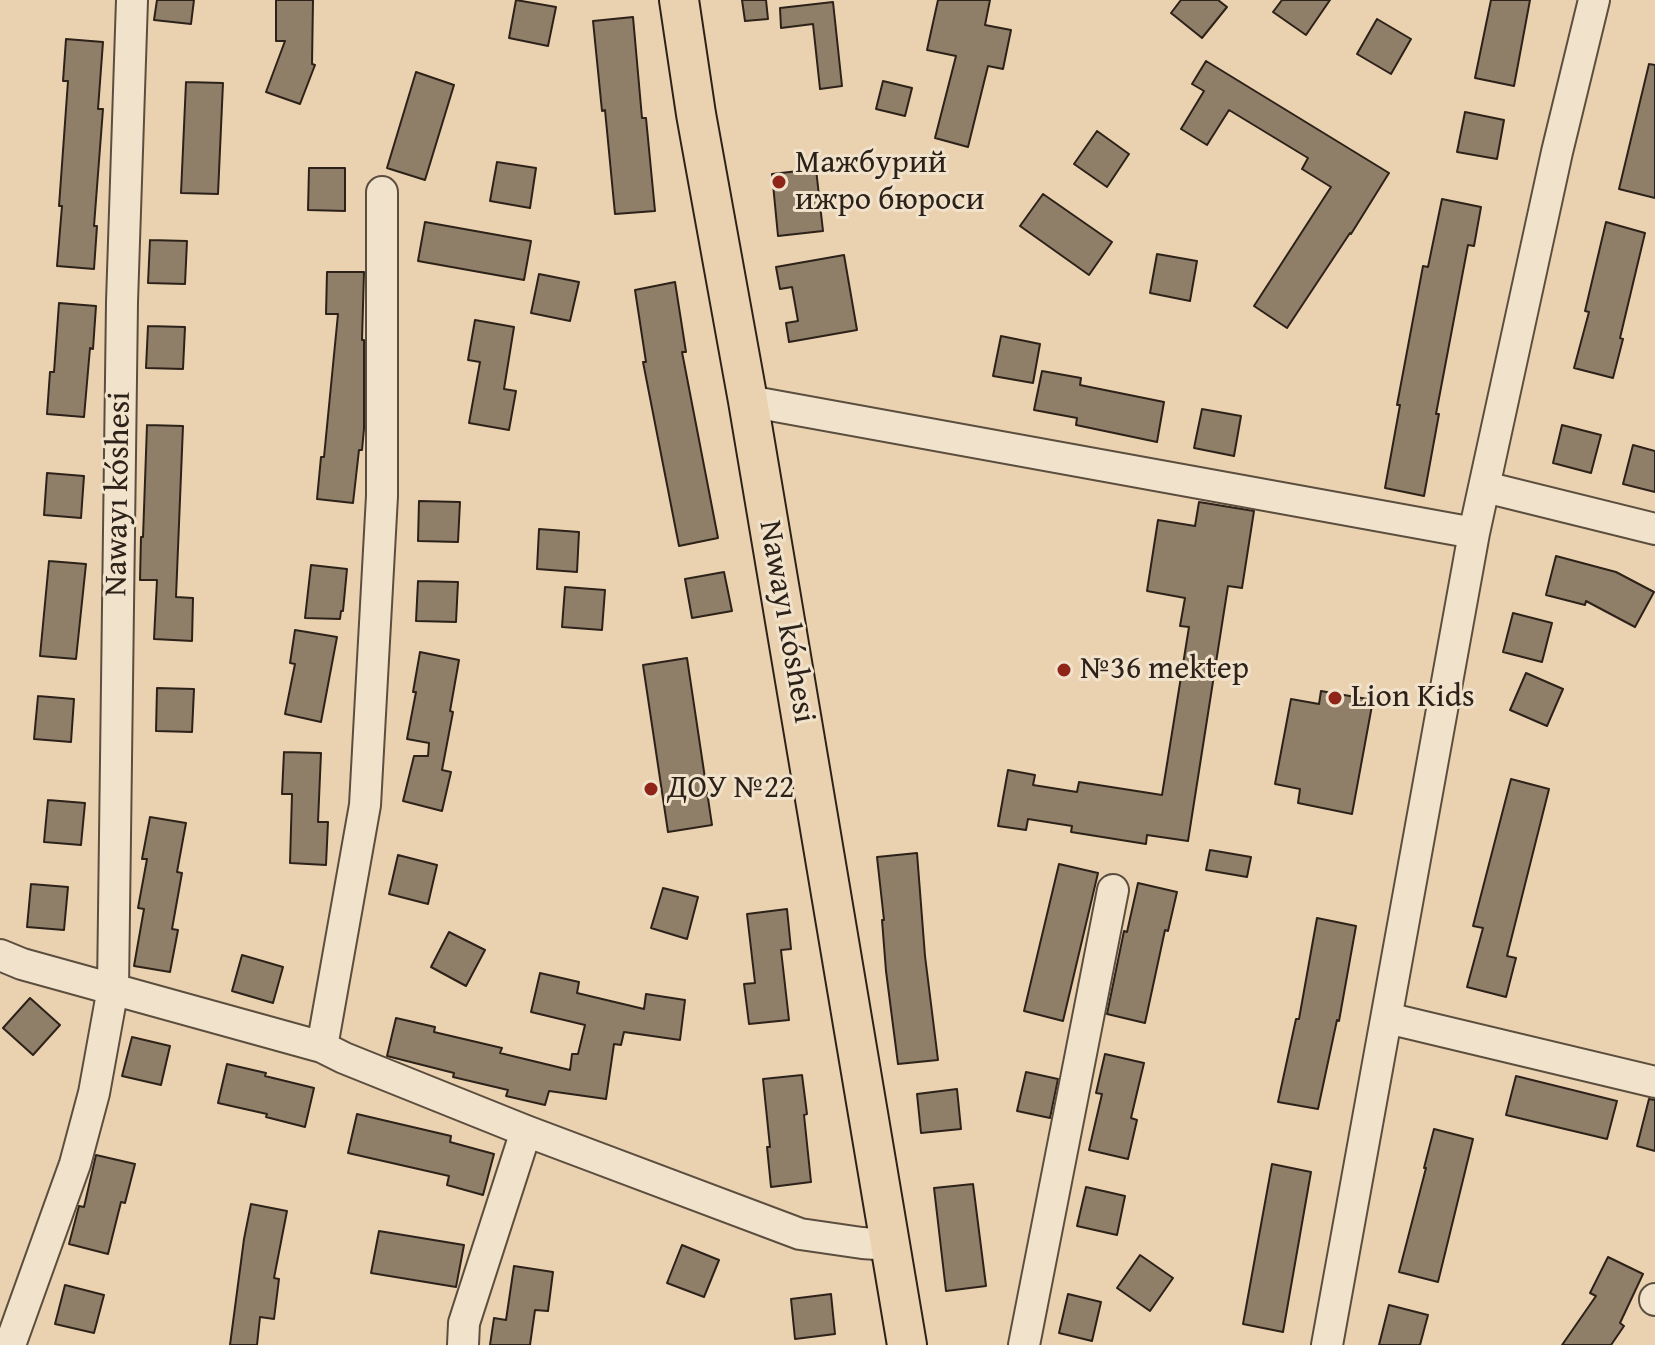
<!DOCTYPE html>
<html>
<head>
<meta charset="utf-8">
<style>
	body { margin:0 }
	canvas { display:block; background:#ead2b0 }
</style>
</head>
<body>
<canvas width="1655" height="1345"></canvas>
<script>
const context = document.querySelector('canvas').getContext('2d');
context.lineJoin = 'round';
function fill(path, color) { context.fillStyle = color; context.fill(path, 'evenodd'); }
const poly = rows => new Path2D(rows.map(r => 'M' + r).join(''));
function strokePath(path, color, width, dash) { context.strokeStyle = color; context.lineWidth = width; context.lineCap = dash ? 'butt' : 'round'; context.setLineDash(dash || []); context.stroke(path); }
function drawText(font, color, halo, rows, align = 'center') {
  context.font = font + ' "Gentium Book Plus",serif'; context.lineWidth = 6; context.setLineDash([]); context.textBaseline = 'middle'; context.strokeStyle = halo; context.fillStyle = color; for (const [text, x, y, turn = 0] of rows) {
    context.save(); context.translate(x, y); context.rotate((+turn || 0) * Math.PI / 180); context.textAlign = isNaN(turn) ? turn : align; if (halo) context.strokeText(text, 0, 0); context.fillText(text, 0, 0); context.restore();
  }
}
const building = poly([
	[157,0,194,0,191,24,154,20,157,0],
	[276,0,313,0,312,64,315,65,300,104,266,92,285,41,276,41,276,0],
	[516,0,556,7,548,46,509,38,516,0],
	[742,0,766,0,768,19,745,21,742,0],
	[938,0,990,0,985,25,1011,30,1003,69,988,66,968,147,935,138,956,56,927,50,938,0],
	[1181,0,1218,0,1227,7,1202,38,1171,13,1181,0],
	[1282,0,1330,0,1306,35,1273,12,1282,0],
	[1491,0,1530,0,1514,86,1475,78,1491,0],
	[833,2,842,86,820,89,813,24,781,28,780,8,833,2],
	[633,17,642,118,646,118,655,211,615,214,605,110,602,111,593,21,633,17],
	[1377,19,1411,39,1391,74,1357,54,1377,19],
	[66,39,103,42,98,109,103,109,94,226,97,226,94,269,57,266,62,206,59,206,68,81,63,81,66,39],
	[1206,61,1389,173,1351,234,1350,233,1287,328,1254,306,1331,187,1302,169,1308,158,1229,110,1207,145,1181,129,1204,91,1192,84,1206,61],
	[1649,64,1655,65,1655,198,1619,189,1649,64],
	[416,72,454,85,425,180,387,168,416,72],
	[883,81,912,88,905,116,876,109,883,81],
	[186,82,223,83,218,194,181,193,186,82],
	[1465,112,1504,120,1497,159,1457,152,1465,112],
	[1097,131,1129,154,1107,187,1074,164,1097,131],
	[497,162,536,168,530,208,490,201,497,162],
	[309,168,345,168,345,211,308,210,309,168],
	[816,169,823,231,778,236,772,174,816,169],
	[1043,194,1112,242,1089,275,1020,226,1043,194],
	[1442,199,1481,207,1474,246,1468,245,1436,414,1439,414,1424,496,1385,488,1400,405,1397,405,1423,266,1428,267,1442,199],
	[425,222,531,241,524,280,418,261,425,222],
	[1606,222,1645,233,1620,338,1623,339,1613,378,1574,368,1589,312,1585,311,1606,222],
	[150,240,187,241,185,284,148,283,150,240],
	[1157,254,1197,261,1190,301,1150,293,1157,254],
	[844,255,857,330,789,342,786,323,798,321,792,287,780,289,776,267,844,255],
	[327,272,364,272,362,340,364,340,364,429,362,450,359,450,353,503,317,499,321,457,324,457,338,314,326,314,327,272],
	[539,274,579,282,570,321,531,313,539,274],
	[675,282,686,352,682,352,718,538,679,546,643,362,646,362,635,290,675,282],
	[59,303,96,306,93,349,90,348,84,417,47,414,50,372,54,372,59,303],
	[475,320,514,327,504,389,516,391,509,430,469,423,480,362,468,360,475,320],
	[148,326,185,327,183,369,146,368,148,326],
	[1001,336,1040,344,1033,383,993,376,1001,336],
	[1042,371,1081,378,1080,385,1164,402,1157,442,1076,425,1077,418,1034,410,1042,371],
	[1202,409,1241,416,1234,456,1194,448,1202,409],
	[147,425,183,426,176,597,193,598,192,641,154,639,157,580,140,580,141,537,143,537,147,425],
	[1562,425,1601,435,1591,473,1553,463,1562,425],
	[1633,445,1655,451,1655,492,1623,484,1633,445],
	[47,473,84,476,81,518,44,515,47,473],
	[419,501,460,502,458,542,418,541,419,501],
	[1199,502,1254,511,1242,588,1228,586,1188,841,1147,835,1146,844,1071,832,1072,826,1028,819,1026,830,998,826,1008,770,1035,775,1033,785,1077,792,1079,782,1162,795,1189,627,1180,626,1185,598,1147,591,1158,520,1195,526,1199,502],
	[539,529,579,532,577,572,537,569,539,529],
	[1556,556,1616,572,1654,592,1635,627,1586,601,1585,605,1546,595,1556,556],
	[49,561,86,564,76,659,40,656,49,561],
	[311,565,347,569,343,611,341,611,340,619,305,618,311,565],
	[724,572,732,611,692,618,685,579,724,572],
	[418,581,458,582,456,622,416,621,418,581],
	[565,587,605,590,602,630,562,627,565,587],
	[1513,613,1552,623,1542,662,1503,652,1513,613],
	[295,630,337,637,321,722,285,714,295,664,290,663,295,630],
	[420,652,459,660,450,711,453,712,442,770,451,772,442,811,403,801,414,756,428,756,429,743,407,739,416,692,413,692,420,652],
	[687,658,712,825,668,832,643,665,687,658],
	[1526,673,1563,689,1547,726,1510,710,1526,673],
	[157,688,194,689,192,732,156,731,157,688],
	[1321,691,1373,700,1352,814,1298,803,1300,789,1275,784,1291,699,1319,704,1321,691],
	[38,696,74,699,71,742,34,739,38,696],
	[284,752,321,753,318,822,328,822,326,865,290,863,292,794,282,794,284,752],
	[1511,779,1549,789,1507,956,1516,958,1506,997,1467,987,1483,928,1473,926,1511,779],
	[48,800,85,803,81,845,44,842,48,800],
	[150,817,186,823,177,872,182,873,172,929,178,930,170,972,134,966,144,909,138,908,147,859,142,859,150,817],
	[1210,850,1251,857,1247,877,1206,870,1210,850],
	[917,853,925,956,938,1060,898,1064,886,971,882,920,884,920,877,857,917,853],
	[398,855,437,865,428,904,389,894,398,855],
	[1059,864,1098,873,1063,1021,1024,1011,1059,864],
	[1138,883,1177,892,1168,931,1165,930,1145,1023,1107,1014,1124,931,1127,932,1138,883],
	[31,884,68,887,64,930,27,927,31,884],
	[663,888,698,897,687,939,651,928,663,888],
	[787,909,791,949,781,950,789,1020,749,1024,744,984,755,983,747,914,787,909],
	[1317,918,1356,926,1339,1021,1337,1020,1318,1109,1278,1102,1296,1019,1299,1019,1317,918],
	[449,932,485,950,466,986,431,967,449,932],
	[242,955,283,967,273,1003,232,991,242,955],
	[540,973,579,982,577,993,644,1009,646,994,685,1000,680,1040,624,1032,621,1045,614,1044,606,1099,549,1091,545,1105,506,1096,508,1090,453,1077,454,1073,387,1056,396,1018,435,1027,434,1032,502,1048,500,1053,570,1070,572,1054,578,1054,585,1025,531,1012,540,973],
	[30,998,60,1025,33,1055,3,1028,30,998],
	[132,1037,170,1046,161,1085,122,1076,132,1037],
	[1105,1054,1144,1063,1131,1118,1137,1120,1128,1159,1089,1150,1102,1094,1096,1093,1105,1054],
	[227,1064,266,1073,265,1076,314,1088,305,1127,266,1117,267,1114,218,1103,227,1064],
	[1026,1072,1058,1079,1050,1118,1017,1111,1026,1072],
	[802,1075,807,1114,804,1115,811,1182,771,1187,767,1147,770,1147,763,1079,802,1075],
	[1516,1076,1617,1101,1607,1139,1506,1115,1516,1076],
	[957,1089,961,1129,921,1133,917,1094,957,1089],
	[1649,1099,1655,1100,1655,1151,1637,1146,1649,1099],
	[357,1114,451,1136,450,1142,494,1154,483,1195,447,1185,449,1176,348,1153,357,1114],
	[1434,1129,1473,1139,1438,1282,1399,1272,1426,1168,1424,1168,1434,1129],
	[96,1155,135,1164,125,1203,121,1202,108,1254,69,1244,79,1206,84,1207,96,1155],
	[1272,1164,1311,1172,1283,1332,1243,1324,1272,1164],
	[973,1184,986,1286,946,1291,934,1188,973,1184],
	[1086,1187,1125,1196,1117,1235,1077,1226,1086,1187],
	[251,1204,287,1211,274,1278,279,1279,274,1319,260,1317,257,1345,230,1345,244,1239,251,1204],
	[379,1231,464,1245,456,1287,371,1273,379,1231],
	[682,1245,719,1260,704,1297,667,1283,682,1245],
	[1140,1255,1173,1278,1150,1311,1117,1288,1140,1255],
	[1608,1257,1643,1274,1620,1323,1624,1326,1611,1345,1562,1345,1596,1296,1590,1293,1608,1257],
	[514,1266,553,1272,548,1311,535,1310,530,1345,490,1345,494,1318,506,1320,514,1266],
	[65,1285,104,1295,94,1333,55,1324,65,1285],
	[831,1294,835,1334,795,1339,791,1299,831,1294],
	[1068,1294,1101,1302,1092,1341,1059,1333,1068,1294],
	[1389,1305,1428,1315,1420,1345,1379,1345,1389,1305]
]);
const minor = poly([
	[748,401,1474,533],
	[1485,487,1655,529],
	[0,955,22,964,322,1047,344,1058,526,1131,800,1234,862,1243,891,1245],
	[1387,1018,1655,1082],
	[322,1047,365,805,382,496,382,192],
	[1655,1299,1655,1300],
	[10,1345,75,1164,94,1093,113,988,122,302,132,0],
	[463,1345,464,1323,526,1131],
	[1024,1345,1113,890],
	[1327,1345,1474,533,1557,152,1594,0]
]);
const major = poly([
	[679,0,696,114,748,401,907,1345]
]);
const markers = [
	[779,182,8,"#8f2418"],
	[1064,670,8,"#8f2418"],
	[1335,698,8,"#8f2418"],
	[651,789,8,"#8f2418"]
];
const poiNames = [
	["Мажбурий",795,164],
	["ижро бюроси",795,201],
	["№36 mektep",1080,670],
	["Lion Kids",1351,698],
	["ДОУ №22",667,789]
];
const streetNames = [
	["Nawayı kóshesi",119,494,-89],
	["Nawayı kóshesi",786,622,80]
];
fill(building, '#8f7e68');
strokePath(building, '#2d2219', 2);
strokePath(minor, '#5c4e3f', 34);
strokePath(major, '#2d2219', 42);
strokePath(minor, '#f1e2cc', 30);
strokePath(major, '#ead2b0', 38);
for (const [x, y, r, color] of markers) { const dot = new Path2D(); dot.arc(x, y, r, 0, 2 * Math.PI); context.fillStyle = color; context.fill(dot); strokePath(dot, '#f1e2cc', 3); }
drawText('32px', '#2d2219', '#f1e2cc', poiNames, 'left');
drawText('32px', '#2d2219', '#f1e2cc', streetNames);
</script>
</body>
</html>
